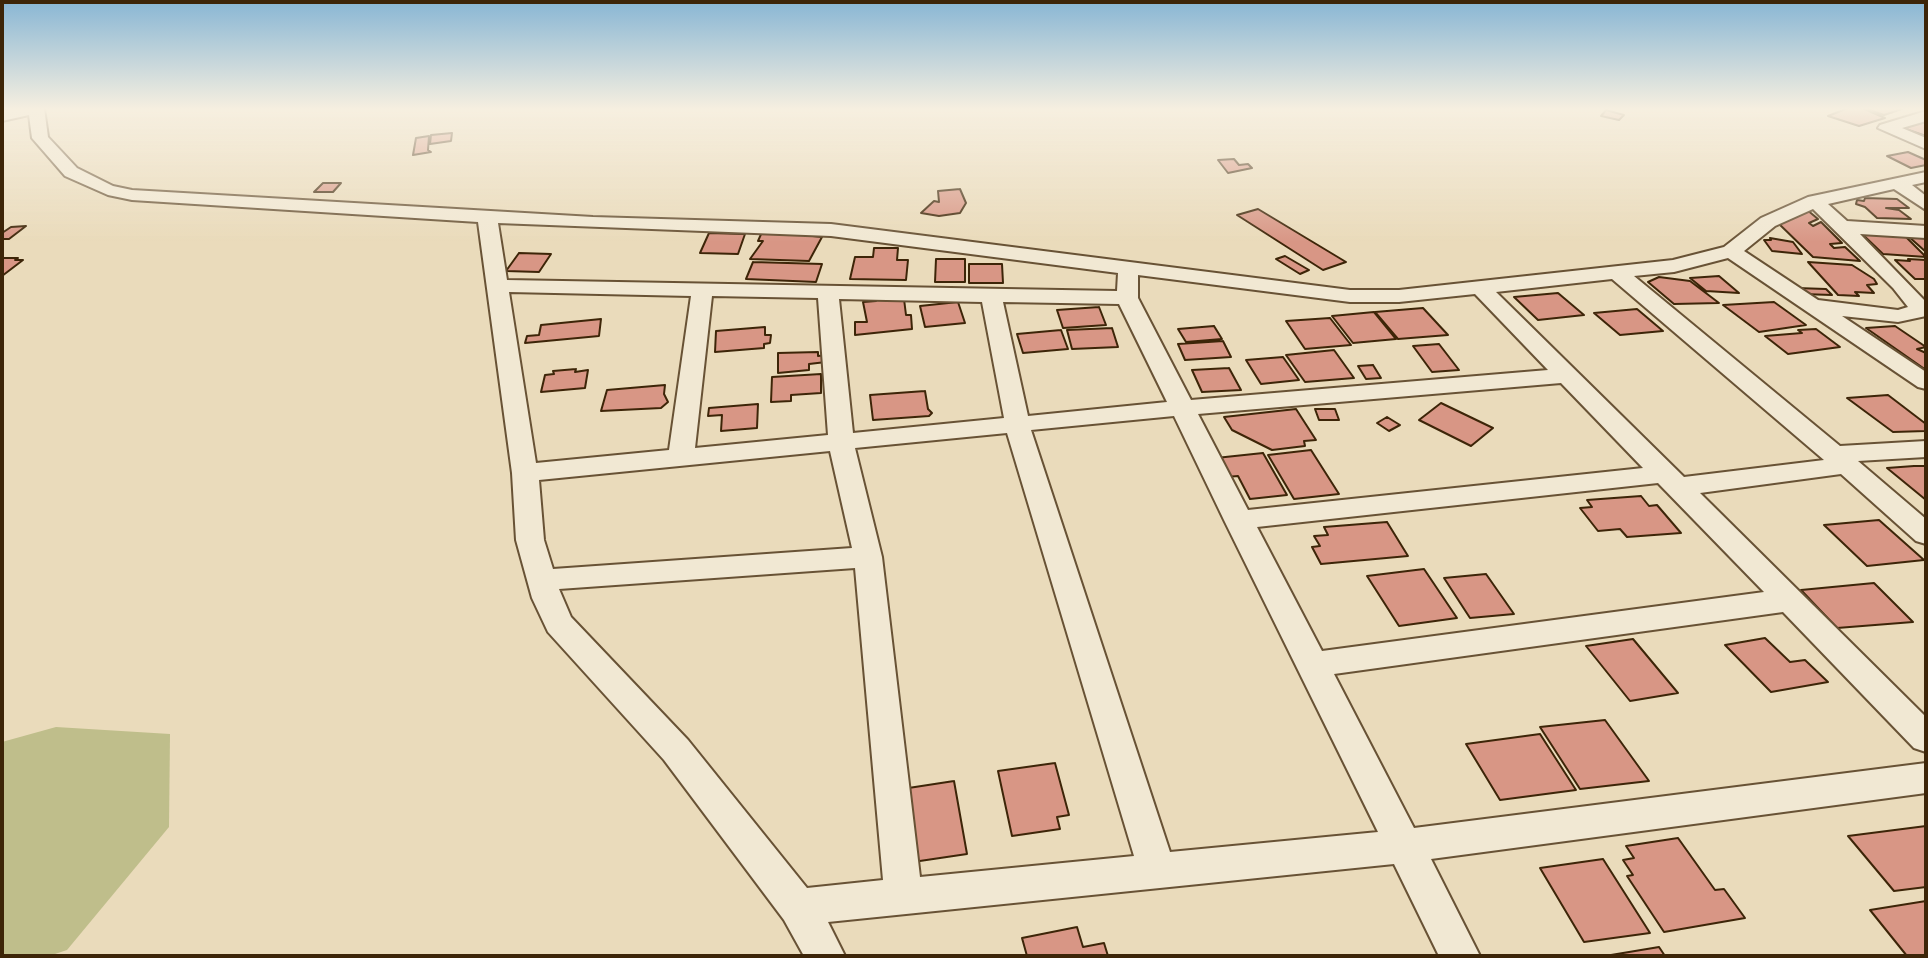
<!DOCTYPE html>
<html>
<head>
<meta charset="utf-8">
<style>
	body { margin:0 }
	#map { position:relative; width:1928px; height:958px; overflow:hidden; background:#eadbbb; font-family:"IM FELL Great Primer",serif }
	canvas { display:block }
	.frame { position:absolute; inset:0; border:4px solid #3d2508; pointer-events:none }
</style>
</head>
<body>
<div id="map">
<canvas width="1928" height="958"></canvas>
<div class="frame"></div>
</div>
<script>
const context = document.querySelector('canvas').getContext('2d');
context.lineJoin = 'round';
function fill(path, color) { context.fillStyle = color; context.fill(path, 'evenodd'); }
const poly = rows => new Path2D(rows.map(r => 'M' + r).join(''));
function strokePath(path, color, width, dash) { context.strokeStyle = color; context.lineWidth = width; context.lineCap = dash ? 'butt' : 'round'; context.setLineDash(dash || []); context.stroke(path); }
const green = poly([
	[56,727,170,734,169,827,67,950,49,956,2,956,2,742]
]);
const building = poly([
	[1848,108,1862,108,1885,118,1859,126,1828,116,1848,108],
	[1864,108,1899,108,1902,109,1884,115,1864,108],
	[1606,110,1624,115,1619,120,1601,116,1606,110],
	[1923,122,1926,123,1926,136,1900,127,1923,122],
	[452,133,451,141,430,144,431,135,452,133],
	[429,136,428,150,431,152,413,155,416,138,429,136],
	[1908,152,1926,160,1926,165,1911,168,1887,156,1908,152],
	[1234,159,1239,165,1248,164,1252,168,1228,173,1218,160,1234,159],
	[323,183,341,183,333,192,314,192,323,183],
	[960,189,966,203,960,213,939,216,921,213,934,201,939,202,938,191,960,189],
	[1865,198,1897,199,1909,208,1886,208,1899,210,1911,219,1877,218,1865,207,1856,204,1857,200,1864,201,1865,198],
	[1258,209,1346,262,1323,270,1237,215,1258,209],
	[1806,209,1818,219,1809,223,1813,226,1821,222,1842,243,1830,244,1834,248,1845,247,1860,261,1813,257,1775,220,1806,209],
	[26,226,9,239,2,239,2,233,11,227,26,226],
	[762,232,804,235,822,237,809,261,750,259,763,241,758,241,762,232],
	[709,233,745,234,738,254,700,253,709,233],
	[1861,233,1905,236,1926,257,1883,254,1861,233],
	[1908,236,1926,236,1926,252,1908,236],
	[1770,238,1793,242,1802,254,1772,251,1764,240,1771,240,1770,238],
	[874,248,898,248,897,260,908,260,906,280,850,279,855,257,873,257,874,248],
	[519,253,551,254,539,272,506,271,519,253],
	[1285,256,1309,270,1300,274,1276,259,1285,256],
	[2,258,18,258,15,260,23,260,2,276,2,258],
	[936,259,965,259,965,282,935,282,936,259],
	[1908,259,1926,260,1926,279,1915,279,1895,260,1910,261,1908,259],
	[753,262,822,264,816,282,746,279,753,262],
	[1808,262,1852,265,1874,279,1877,284,1867,285,1874,293,1855,292,1859,296,1838,295,1808,262],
	[969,264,1002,264,1003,283,969,283,969,264],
	[1719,276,1739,293,1706,291,1690,278,1719,276],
	[1659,277,1690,281,1719,303,1674,304,1648,282,1659,277],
	[1796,288,1826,289,1832,295,1802,294,1796,288],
	[1558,293,1584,315,1538,320,1514,297,1558,293],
	[876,297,904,299,906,315,911,315,912,329,855,335,855,322,867,322,863,302,876,301,876,297],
	[958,302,965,323,925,327,920,306,958,302],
	[1774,302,1806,325,1759,332,1723,305,1774,302],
	[1099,307,1106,325,1063,328,1057,310,1099,307],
	[1423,308,1448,335,1398,339,1375,312,1423,308],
	[1637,309,1663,331,1620,335,1594,313,1637,309],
	[1374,312,1396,339,1353,343,1332,316,1374,312],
	[1330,318,1351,345,1305,349,1286,321,1330,318],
	[601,319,599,336,525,343,527,336,539,335,541,325,601,319],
	[1214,326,1222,339,1186,342,1178,329,1214,326],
	[1895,326,1926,347,1917,349,1926,353,1926,370,1866,328,1895,326],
	[765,327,765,335,771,335,770,343,764,344,764,348,715,352,716,331,765,327],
	[1112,328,1118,347,1072,349,1067,330,1112,328],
	[1816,329,1840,347,1788,354,1765,336,1802,333,1798,330,1816,329],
	[1061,330,1068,349,1023,353,1017,334,1061,330],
	[1223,341,1231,357,1185,360,1178,344,1223,341],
	[1439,344,1459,370,1432,372,1413,346,1439,344],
	[1334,350,1354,378,1305,382,1286,355,1334,350],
	[818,352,818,356,826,355,826,362,809,364,809,370,778,373,778,353,818,352],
	[1283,357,1299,380,1261,384,1246,360,1283,357],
	[1373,365,1381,378,1366,379,1358,366,1373,365],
	[1229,368,1241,390,1202,392,1192,370,1229,368],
	[576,369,575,372,588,370,585,388,541,392,545,375,554,374,553,371,576,369],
	[821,374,821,393,791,395,791,401,771,402,772,377,821,374],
	[665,385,664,394,668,402,661,408,601,411,607,390,665,385],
	[925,391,928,409,932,413,929,416,873,420,870,395,925,391],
	[1888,395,1926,424,1926,431,1893,432,1847,398,1888,395],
	[1441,403,1493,428,1471,446,1419,420,1441,403],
	[758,404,757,428,721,431,722,415,708,416,709,408,758,404],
	[1296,409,1316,440,1304,441,1305,446,1272,450,1232,430,1224,417,1296,409],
	[1315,409,1335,409,1339,420,1319,420,1315,409],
	[1387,417,1400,425,1389,431,1377,423,1387,417],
	[1311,450,1339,494,1294,499,1268,455,1311,450],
	[1263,453,1287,495,1250,499,1238,476,1226,477,1216,458,1263,453],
	[1914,466,1926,466,1926,500,1887,468,1914,466],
	[1641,496,1649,506,1657,505,1681,533,1627,537,1620,529,1598,531,1580,508,1592,507,1587,500,1641,496],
	[1879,520,1924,560,1867,566,1824,525,1879,520],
	[1387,522,1408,556,1321,564,1312,547,1320,546,1314,536,1328,535,1324,527,1387,522],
	[1424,569,1457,618,1399,626,1367,576,1424,569],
	[1486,574,1514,614,1470,618,1444,578,1486,574],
	[1874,583,1913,622,1837,628,1801,590,1874,583],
	[1765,638,1790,662,1805,660,1828,682,1771,692,1725,645,1765,638],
	[1633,639,1678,693,1630,701,1586,646,1633,639],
	[1605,720,1649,781,1580,789,1540,727,1605,720],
	[1540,734,1576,790,1500,800,1466,744,1540,734],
	[1055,763,1069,815,1057,817,1060,829,1012,836,998,771,1055,763],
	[954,781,967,854,913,862,902,789,954,781],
	[1926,826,1926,887,1894,891,1848,836,1926,826],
	[1678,838,1715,890,1724,889,1745,918,1664,932,1627,876,1633,875,1623,860,1634,858,1626,846,1678,838],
	[1603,859,1650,933,1584,942,1540,868,1603,859],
	[1926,901,1926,956,1907,956,1870,910,1926,901],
	[1077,927,1083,947,1104,943,1108,956,1027,956,1022,938,1077,927],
	[1659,947,1665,956,1605,956,1659,947]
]);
const street = poly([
	[16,108,44,108,48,137,77,168,113,186,132,190,593,217,831,224,1350,290,1399,290,1673,260,1724,247,1761,218,1808,197,1926,172,1926,182,1912,185,1926,196,1926,210,1894,189,1828,204,1847,221,1926,226,1926,238,1860,234,1926,302,1926,316,1898,322,1842,316,1926,372,1926,389,1918,387,1728,258,1674,272,1634,276,1840,446,1926,441,1926,457,1858,461,1926,519,1926,544,1916,541,1841,474,1700,493,1926,717,1926,752,1914,748,1783,612,1334,674,1414,828,1926,763,1926,793,1431,859,1480,956,1439,956,1394,864,828,922,845,956,804,956,784,920,664,760,548,632,532,598,516,540,512,473,478,222,132,200,108,195,65,176,32,138,29,115,2,121,2,111,16,108],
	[1813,209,1893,288,1908,307,1898,310,1818,300,1744,251,1775,226,1813,209],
	[498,223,831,236,1118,273,1117,291,507,280,498,223],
	[1138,275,1350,302,1399,302,1475,294,1548,370,1191,400,1138,298,1138,275],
	[1612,279,1824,460,1684,477,1496,292,1612,279],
	[509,292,691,296,669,450,536,463,509,292],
	[712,296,818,298,828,435,695,448,712,296],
	[839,299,982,302,1004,418,853,433,839,299],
	[1003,302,1119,304,1167,402,1028,416,1003,302],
	[1561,383,1643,468,1248,510,1198,414,1561,383],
	[1174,416,1224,520,1378,832,1170,852,1031,430,1174,416],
	[1007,433,1134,856,920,877,882,557,855,448,1007,433],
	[830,451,852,548,553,569,544,540,539,480,830,451],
	[1658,483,1764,592,1322,651,1257,527,1658,483],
	[855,568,883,880,807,888,688,740,571,617,559,589,855,568],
	[1926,111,1926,121,1902,128,1926,138,1926,149,1878,128,1880,125,1926,111]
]);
fill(green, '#bfbe8b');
fill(building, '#d89685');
strokePath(building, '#3d2508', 2);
strokePath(street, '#685235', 4);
fill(street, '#f1e8d3');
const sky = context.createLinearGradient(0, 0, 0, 242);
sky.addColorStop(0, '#88b6d4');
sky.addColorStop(0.45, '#f6efe0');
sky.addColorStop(1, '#f6efe000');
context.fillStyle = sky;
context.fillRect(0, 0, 1928, 242);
</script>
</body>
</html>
